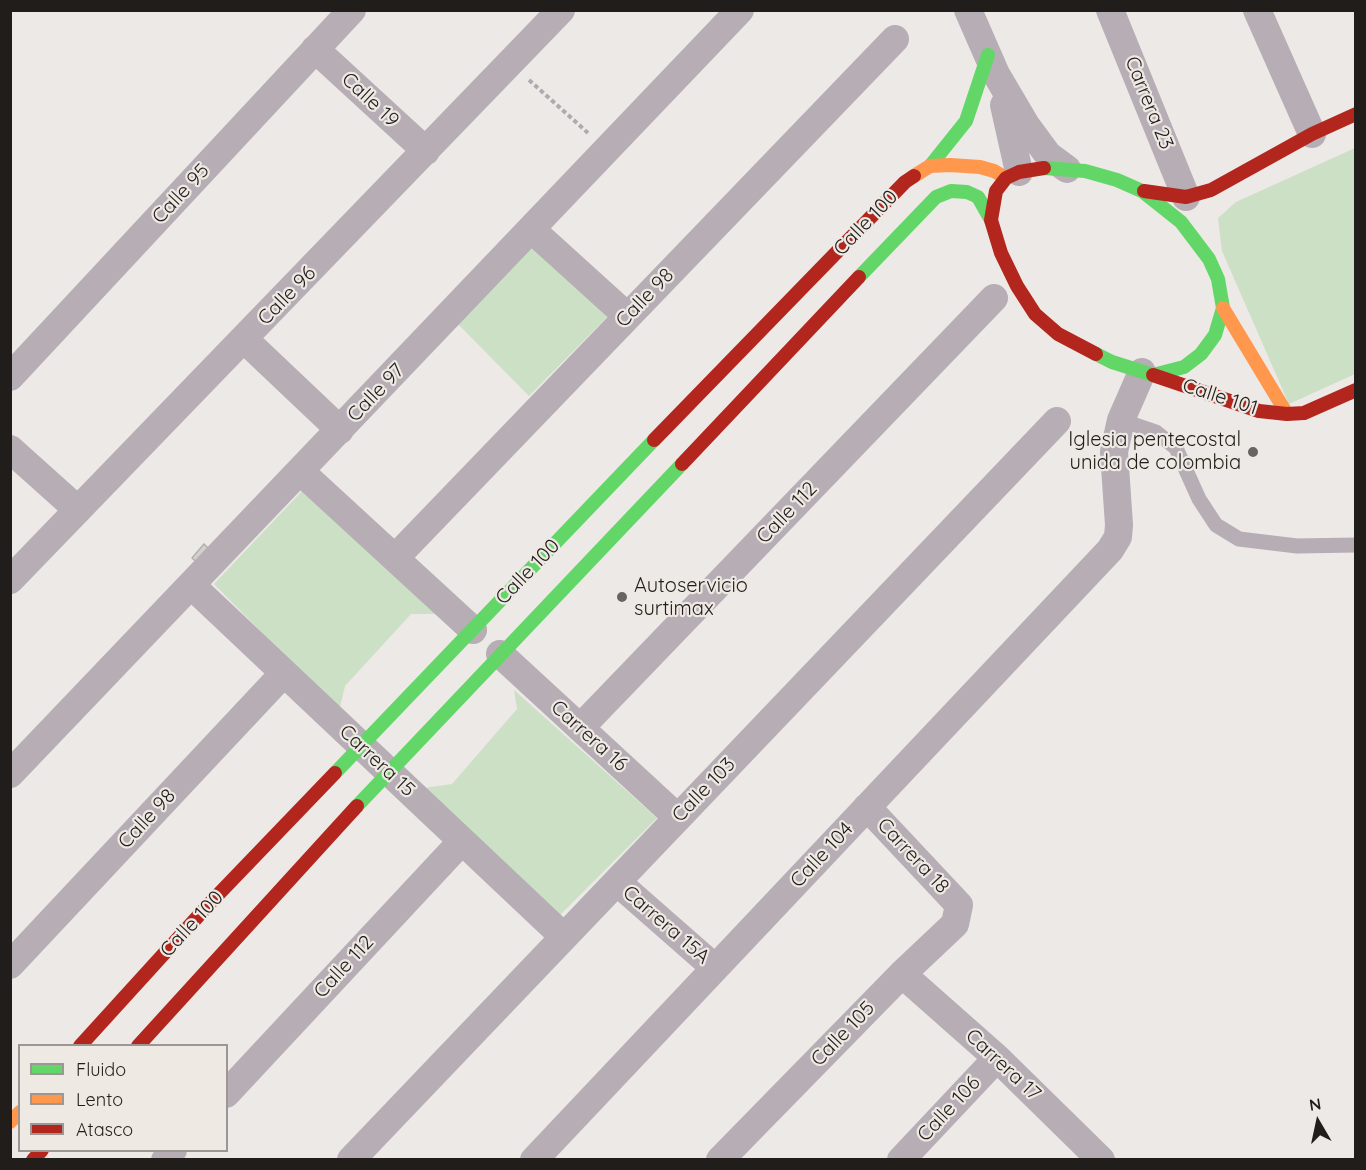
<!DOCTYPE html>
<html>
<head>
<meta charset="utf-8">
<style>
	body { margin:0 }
	#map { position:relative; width:1366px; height:1170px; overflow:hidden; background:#ece9e7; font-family:Quicksand,sans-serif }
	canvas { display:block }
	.frame { position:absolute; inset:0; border:12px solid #201d1b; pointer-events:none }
	.legend { position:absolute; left:18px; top:1044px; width:210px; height:108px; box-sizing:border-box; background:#efe9e4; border:2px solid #9c9794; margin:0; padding:8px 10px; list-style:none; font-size:18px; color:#201d1b }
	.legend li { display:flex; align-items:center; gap:12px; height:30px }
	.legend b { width:30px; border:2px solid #9c9794 }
	.north { position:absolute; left:1288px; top:1092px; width:60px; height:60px; -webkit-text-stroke:4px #efe9e4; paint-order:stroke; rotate:351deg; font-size:16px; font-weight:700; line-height:24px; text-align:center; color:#201d1b }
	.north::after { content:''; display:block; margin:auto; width:21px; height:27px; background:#201d1b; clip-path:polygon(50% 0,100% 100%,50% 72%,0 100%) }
</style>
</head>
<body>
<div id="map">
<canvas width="1366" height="1170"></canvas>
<div class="frame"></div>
<ul class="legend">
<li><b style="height:8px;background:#63d668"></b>Fluido</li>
<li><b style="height:8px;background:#ff974d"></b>Lento</li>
<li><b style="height:8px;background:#b3261e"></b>Atasco</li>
</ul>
<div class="north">N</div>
</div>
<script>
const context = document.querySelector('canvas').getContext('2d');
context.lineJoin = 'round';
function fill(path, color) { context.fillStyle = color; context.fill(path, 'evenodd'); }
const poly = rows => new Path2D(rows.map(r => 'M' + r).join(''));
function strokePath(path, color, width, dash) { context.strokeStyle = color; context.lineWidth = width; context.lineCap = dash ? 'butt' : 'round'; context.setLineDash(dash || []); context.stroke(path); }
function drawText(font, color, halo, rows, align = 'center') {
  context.font = font + ' Quicksand,sans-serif'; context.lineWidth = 4.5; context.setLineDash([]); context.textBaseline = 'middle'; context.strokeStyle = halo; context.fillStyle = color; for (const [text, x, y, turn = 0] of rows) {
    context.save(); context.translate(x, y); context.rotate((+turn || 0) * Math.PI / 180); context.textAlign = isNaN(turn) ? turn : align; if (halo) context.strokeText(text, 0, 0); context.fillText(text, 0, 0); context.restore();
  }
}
const green = poly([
	[1355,148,1355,374,1289,404,1222,251,1218,218,1236,202],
	[534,244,610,314,529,396,457,323],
	[302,491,436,614,411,614,345,686,339,711,214,584],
	[514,690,657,818,560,915,424,788,452,784,517,709]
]);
const building = poly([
	[204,544,213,553,201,566,192,558,204,544]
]);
const path = poly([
	[529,80,588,133]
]);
const lane = poly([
	[1121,420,1156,432,1176,448,1199,499,1216,525,1239,539,1297,546,1356,545]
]);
const street = poly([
	[968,10,996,74,1026,125,1048,155,1067,169],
	[1110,10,1186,197],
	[1257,10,1312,134],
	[315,49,426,151],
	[1004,105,1019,172],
	[531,229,627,316],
	[245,340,340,430],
	[10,377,352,10],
	[10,449,78,510],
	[300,471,473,630],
	[395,558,895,39],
	[10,580,561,10],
	[191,585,564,937],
	[500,654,678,818],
	[580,728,994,298],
	[10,774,740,10],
	[617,882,715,968],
	[10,965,284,673],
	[902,974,997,1058,1101,1160],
	[226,1094,462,841],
	[165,1160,173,1150],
	[351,1160,1057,421],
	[534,1160,1110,550,1118,537,1119,525,1114,452,1121,420,1142,372],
	[720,1160,902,974,955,924,959,905,867,807],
	[901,1160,997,1058]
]);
const fast = poly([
	[930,166,966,121,988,55],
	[1044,168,1085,171,1117,180,1142,191,1181,222,1209,259,1218,279,1223,308,1215,335,1201,354,1184,367,1153,375,1112,362,1096,354],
	[859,277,936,197,951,191,967,192,978,197,991,220],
	[335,773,654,440],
	[357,806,682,464]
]);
const slow = poly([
	[914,176,930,166,950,165,980,167,994,171,1006,178],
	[1223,308,1287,414],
	[10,1122,20,1112]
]);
const jam = poly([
	[1044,168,1019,172,1006,178,996,191,991,220,1001,253,1017,286,1035,314,1058,334,1096,354],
	[1144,191,1186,197,1211,190,1312,134,1356,114],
	[1153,375,1259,411,1287,414,1304,413,1356,390],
	[654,440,905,182,914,176],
	[682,464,859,277],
	[80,1046,211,902,335,773],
	[138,1046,357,806],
	[33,1160,42,1150]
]);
const markers = [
	[1253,452,6,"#676462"],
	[622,597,6,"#676462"]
];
const streetNames = [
	["Calle 19",370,100,43],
	["Carrera 23",1149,103,68],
	["Calle 95",181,194,-47],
	["Calle 100",866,223,-46],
	["Calle 96",287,296,-46],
	["Calle 98",645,298,-46],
	["Calle 97",376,393,-46],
	["Calle 101",1220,397,18],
	["Calle 112",787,513,-46],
	["Calle 100",528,572,-46],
	["Carrera 16",589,736,42],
	["Carrera 15",377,761,43],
	["Calle 103",704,790,-46],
	["Calle 98",147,819,-47],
	["Calle 104",822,855,-47],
	["Carrera 18",913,856,47],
	["Calle 100",192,924,-47],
	["Carrera 15A",666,925,41],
	["Calle 112",344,967,-47],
	["Calle 105",843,1034,-46],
	["Carrera 17",1003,1065,43],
	["Calle 106",949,1109,-47]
];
const poiNames = [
	["Iglesia pentecostal",1241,440],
	["unida de colombia",1241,463],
	["Autoservicio",634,586,"left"],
	["surtimax",634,609,"left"]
];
fill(green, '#cbe0c5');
fill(building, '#d3d0ce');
strokePath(building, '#b2b0ae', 1.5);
strokePath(path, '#b0aaae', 4, [4.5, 3]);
strokePath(lane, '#b6adb5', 15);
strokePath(street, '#b6adb5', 28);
strokePath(fast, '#63d668', 14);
strokePath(slow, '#ff974d', 14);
strokePath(jam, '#b3261e', 14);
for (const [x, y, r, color] of markers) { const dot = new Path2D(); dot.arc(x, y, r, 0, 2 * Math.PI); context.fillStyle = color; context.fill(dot); strokePath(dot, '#efe9e4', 2); }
drawText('20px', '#201d1b', '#efe9e4', streetNames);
drawText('20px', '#201d1b', '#efe9e4', poiNames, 'right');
</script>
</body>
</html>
